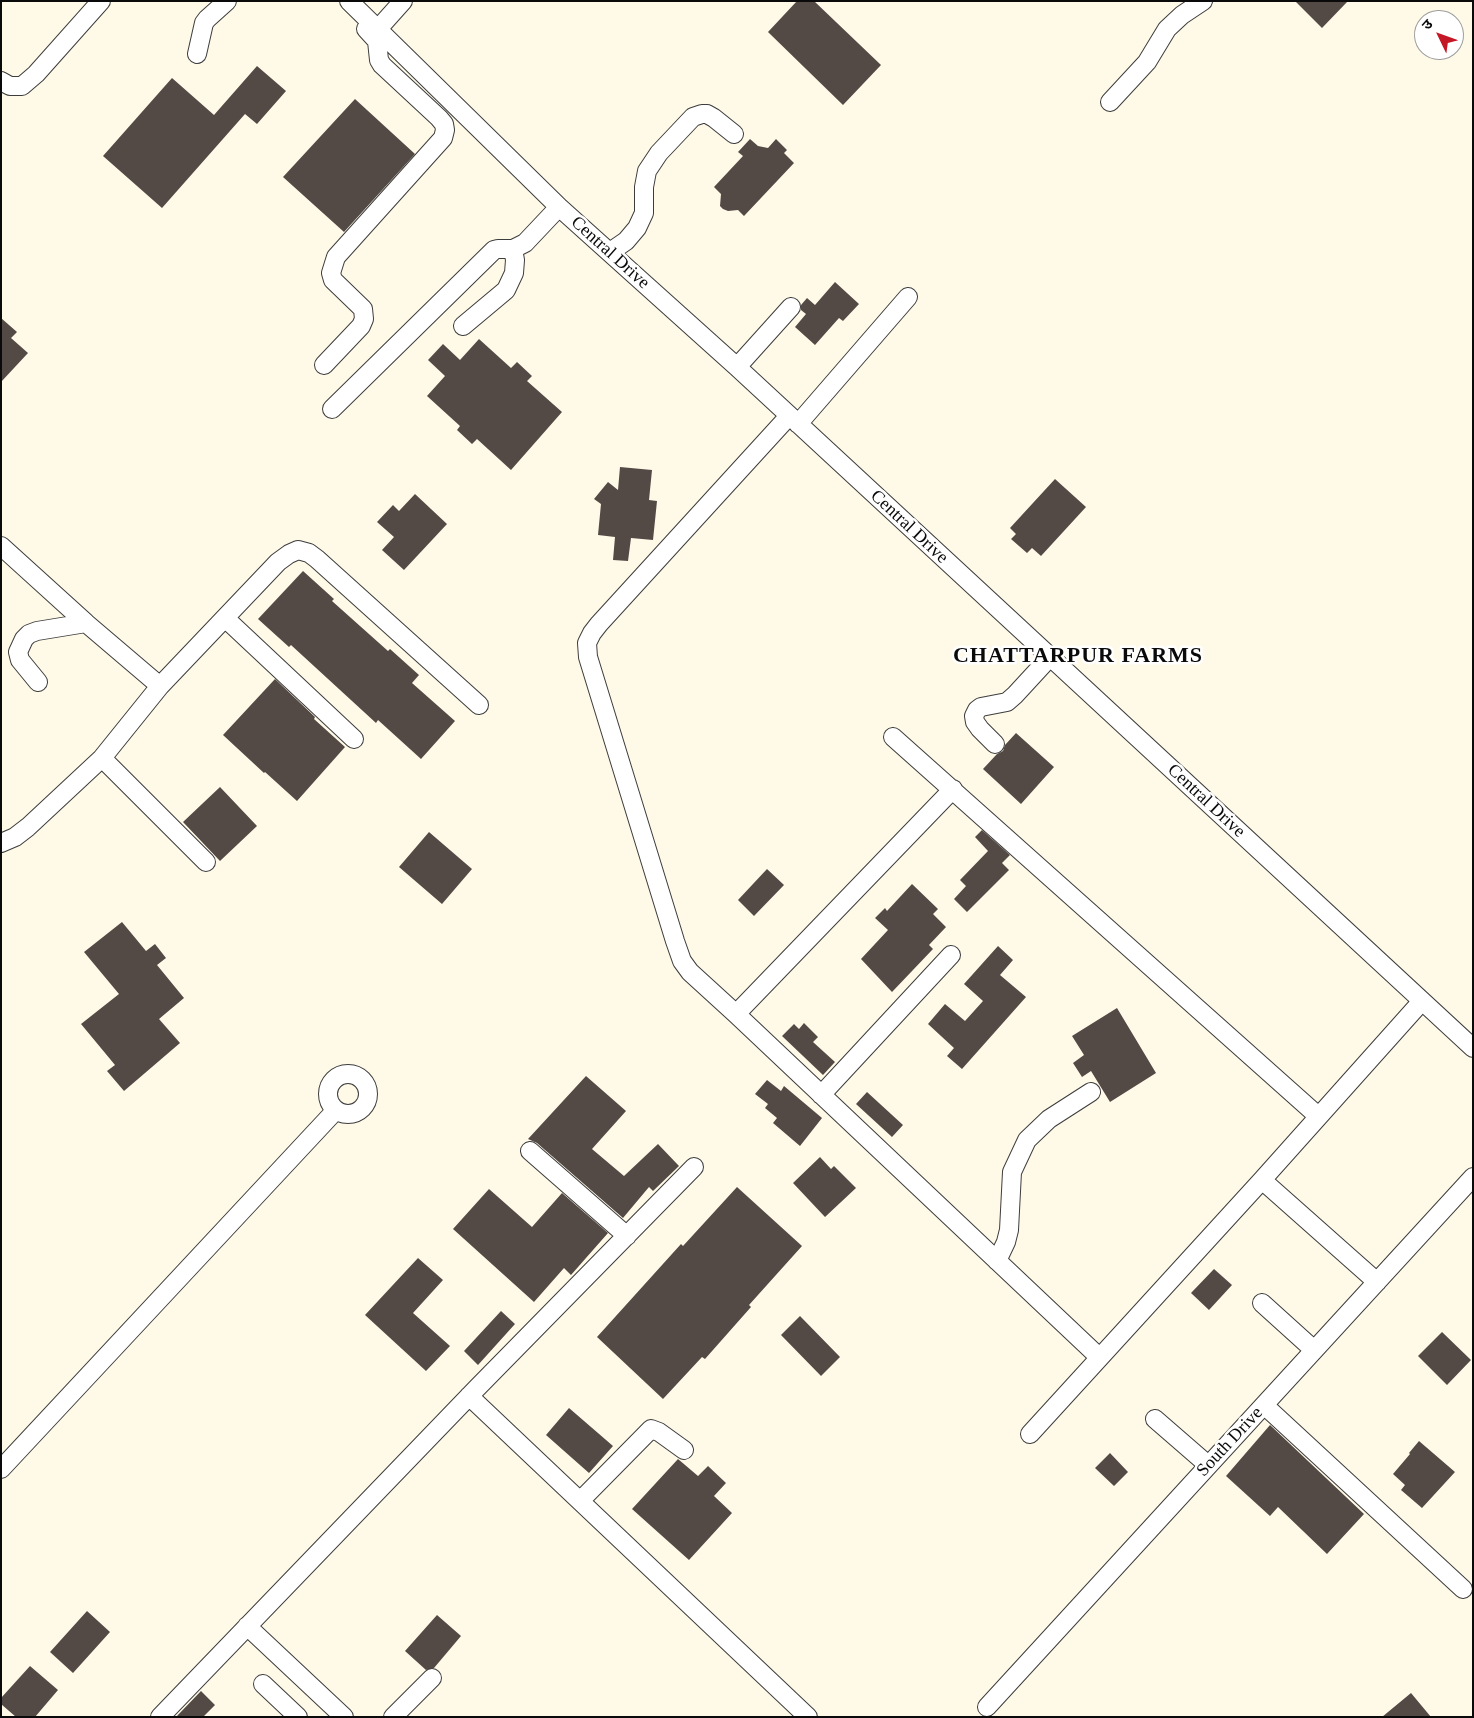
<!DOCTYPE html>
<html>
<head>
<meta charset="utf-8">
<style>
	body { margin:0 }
	#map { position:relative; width:1474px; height:1718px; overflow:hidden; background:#fff9e7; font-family:Georgia,"Noto Sans Devanagari",serif }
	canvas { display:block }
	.frame { position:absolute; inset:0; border:2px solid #0a0a0a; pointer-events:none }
	.north { position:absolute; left:1414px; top:10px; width:50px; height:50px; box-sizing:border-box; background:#fff; border:1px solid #9d9d9d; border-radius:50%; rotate:312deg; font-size:14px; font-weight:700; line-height:20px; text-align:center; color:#0a0a0a }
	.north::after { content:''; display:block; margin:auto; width:18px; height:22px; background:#c41826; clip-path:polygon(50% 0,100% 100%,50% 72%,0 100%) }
</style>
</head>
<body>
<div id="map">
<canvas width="1474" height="1718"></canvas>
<div class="frame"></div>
<div class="north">उ</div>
</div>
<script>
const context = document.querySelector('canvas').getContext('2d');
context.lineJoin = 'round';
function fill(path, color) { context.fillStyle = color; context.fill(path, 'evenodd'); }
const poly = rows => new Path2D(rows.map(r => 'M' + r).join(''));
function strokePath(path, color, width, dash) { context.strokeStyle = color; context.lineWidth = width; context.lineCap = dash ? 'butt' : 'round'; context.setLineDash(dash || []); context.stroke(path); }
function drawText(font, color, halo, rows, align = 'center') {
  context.font = font + ' Georgia,serif'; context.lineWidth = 5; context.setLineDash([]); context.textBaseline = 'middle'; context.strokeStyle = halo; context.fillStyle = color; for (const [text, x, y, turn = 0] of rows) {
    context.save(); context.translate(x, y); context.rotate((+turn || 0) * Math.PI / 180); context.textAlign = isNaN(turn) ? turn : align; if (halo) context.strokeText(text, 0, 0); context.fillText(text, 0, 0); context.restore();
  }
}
const building = poly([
	[797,1,814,1,881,65,843,105,768,32],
	[1295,1,1348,1,1322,28],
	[257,66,286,91,257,124,245,114,162,208,103,156,172,78,214,115],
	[355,99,415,154,344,232,283,177],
	[750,139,758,146,768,148,776,139,787,150,784,153,794,163,744,216,738,210,728,211,723,209,720,206,721,194,714,187,743,156,738,152],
	[835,282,859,304,843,321,839,318,815,345,795,327,806,314,801,310,801,305,807,298,815,305],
	[1,318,17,332,11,338,28,353,1,382],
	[479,339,511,368,517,362,532,376,527,381,562,412,511,470,477,439,472,444,457,430,460,426,427,396,445,376,428,360,443,344,460,360],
	[620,467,652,470,649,500,657,501,653,540,631,538,628,561,613,560,615,537,598,535,601,504,594,499,608,482,618,490],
	[1055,479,1086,507,1041,556,1032,548,1027,553,1011,539,1016,534,1010,528],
	[415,494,447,524,404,570,382,550,394,537,377,522,393,505,399,511],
	[303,571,334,599,332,601,388,651,390,649,419,675,412,683,455,721,421,759,378,720,376,723,291,645,289,647,258,619],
	[275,679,315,717,314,719,345,747,297,801,265,772,264,773,223,735],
	[1016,733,1054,767,1021,804,983,769,997,754,1003,751,1005,745],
	[220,787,257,826,220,861,183,822],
	[982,830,1010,855,1002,863,1009,870,967,912,954,899,966,886,960,880,988,851,975,837],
	[429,832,472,869,442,904,399,867],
	[767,869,784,885,754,916,738,900],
	[912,884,938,909,933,914,946,927,929,945,933,949,892,992,861,959,888,930,875,918,885,908,887,911],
	[122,922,146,951,155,944,166,958,157,965,184,998,159,1019,180,1043,124,1091,107,1071,115,1065,81,1024,119,994,84,952],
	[998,946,1013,960,1000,975,1026,997,962,1069,947,1056,954,1048,928,1024,945,1004,965,1021,983,1001,964,984],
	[1117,1008,1156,1073,1110,1102,1091,1071,1082,1077,1073,1063,1084,1055,1072,1036],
	[804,1023,818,1037,813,1042,835,1062,823,1075,782,1036,794,1024,799,1029],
	[586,1076,626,1111,592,1149,624,1176,658,1144,679,1166,653,1191,649,1187,623,1218,537,1143,528,1139],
	[767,1080,781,1091,784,1086,822,1118,800,1146,773,1123,777,1118,765,1108,768,1104,755,1094],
	[867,1092,903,1125,892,1137,856,1104],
	[820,1157,831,1169,834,1166,856,1188,825,1217,793,1183],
	[737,1187,802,1246,749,1305,751,1307,705,1359,702,1357,663,1399,597,1337,681,1244,683,1246],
	[489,1189,532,1227,562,1193,608,1233,571,1275,564,1268,534,1302,453,1229],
	[418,1258,443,1280,413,1313,450,1346,426,1371,365,1315],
	[1214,1269,1232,1285,1209,1310,1191,1293],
	[501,1311,515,1324,478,1365,464,1351],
	[800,1316,840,1357,821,1376,781,1335],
	[1442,1332,1471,1360,1447,1385,1418,1356],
	[569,1408,613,1446,589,1473,546,1435],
	[1270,1425,1364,1514,1327,1554,1278,1507,1270,1516,1226,1476],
	[1419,1441,1455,1472,1422,1508,1401,1490,1405,1485,1393,1474,1410,1454,1409,1453],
	[1110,1453,1128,1472,1114,1486,1095,1468],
	[678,1459,698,1476,708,1466,726,1483,714,1496,732,1513,689,1560,632,1509],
	[87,1611,110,1632,73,1673,50,1652],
	[437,1615,461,1636,434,1668,426,1670,405,1651],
	[30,1666,58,1690,35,1717,16,1717,1,1704,1,1698],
	[201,1691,215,1705,203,1717,176,1717],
	[1411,1693,1431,1717,1382,1717]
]);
const street = poly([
	[349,1,559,207,737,367,1473,1048],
	[378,29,403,1],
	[197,54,204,23,207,19,227,1],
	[1,81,10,86,22,86,36,74,101,1],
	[1110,102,1147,62,1167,29,1182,15,1203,1],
	[610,252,626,241,637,228,644,213,644,187,647,171,659,153,693,117,702,114,707,114,714,118,734,134],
	[463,326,506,290,514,273,515,260,513,249],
	[324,365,361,326,364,319,363,309,333,280,331,273,336,257,443,138,445,130,444,124,439,118,382,65,379,60,377,41,366,29],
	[737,367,791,307],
	[332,409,494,250,498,249,513,249,525,243,559,207],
	[789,416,599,624,592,633,587,643,588,657,675,941,682,961,690,972,736,1014,1099,1357],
	[798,424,908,297],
	[1,546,86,623,160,686],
	[225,618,354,739],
	[38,682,20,660,18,652,24,639,29,634,37,631,86,623],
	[893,737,1318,1116],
	[995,744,980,729,975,722,974,716,977,710,981,707,1007,702,1015,695,1050,657],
	[102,758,206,862],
	[1,843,15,837,28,827,102,758,160,686,278,562,289,554,298,550,309,553,317,559,479,705],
	[736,1014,953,789],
	'328 1094a20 20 0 1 1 40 0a20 20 0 1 1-40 0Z',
	[821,1095,951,955],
	[530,1151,627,1236],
	[1262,1180,1377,1282],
	[997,1261,1006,1242,1009,1230,1012,1172,1027,1140,1049,1119,1091,1092],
	[1262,1303,1314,1350],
	[469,1396,808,1717],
	[1264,1405,1463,1589],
	[1155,1419,1208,1465],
	[1030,1434,1262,1180,1422,1001],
	[1,1469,336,1110],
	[580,1501,651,1429,659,1432,684,1450],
	[247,1626,344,1717],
	[263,1684,298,1717],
	[987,1707,1473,1177],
	[160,1717,476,1389,694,1167],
	[393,1717,432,1678]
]);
const streetNames = [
	["Central Drive",610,253,42],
	["Central Drive",909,527,43],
	["Central Drive",1206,801,43],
	["South Drive",1230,1442,-47]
];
const districtNames = [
	["CHATTARPUR FARMS",1078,656]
];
fill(building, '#534a46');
strokePath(street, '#3d3d3d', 20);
strokePath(street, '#fff', 18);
drawText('18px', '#0a0a0a', '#fff', streetNames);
context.letterSpacing = '1px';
drawText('bold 22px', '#0a0a0a', '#fff', districtNames);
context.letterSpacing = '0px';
</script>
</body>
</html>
